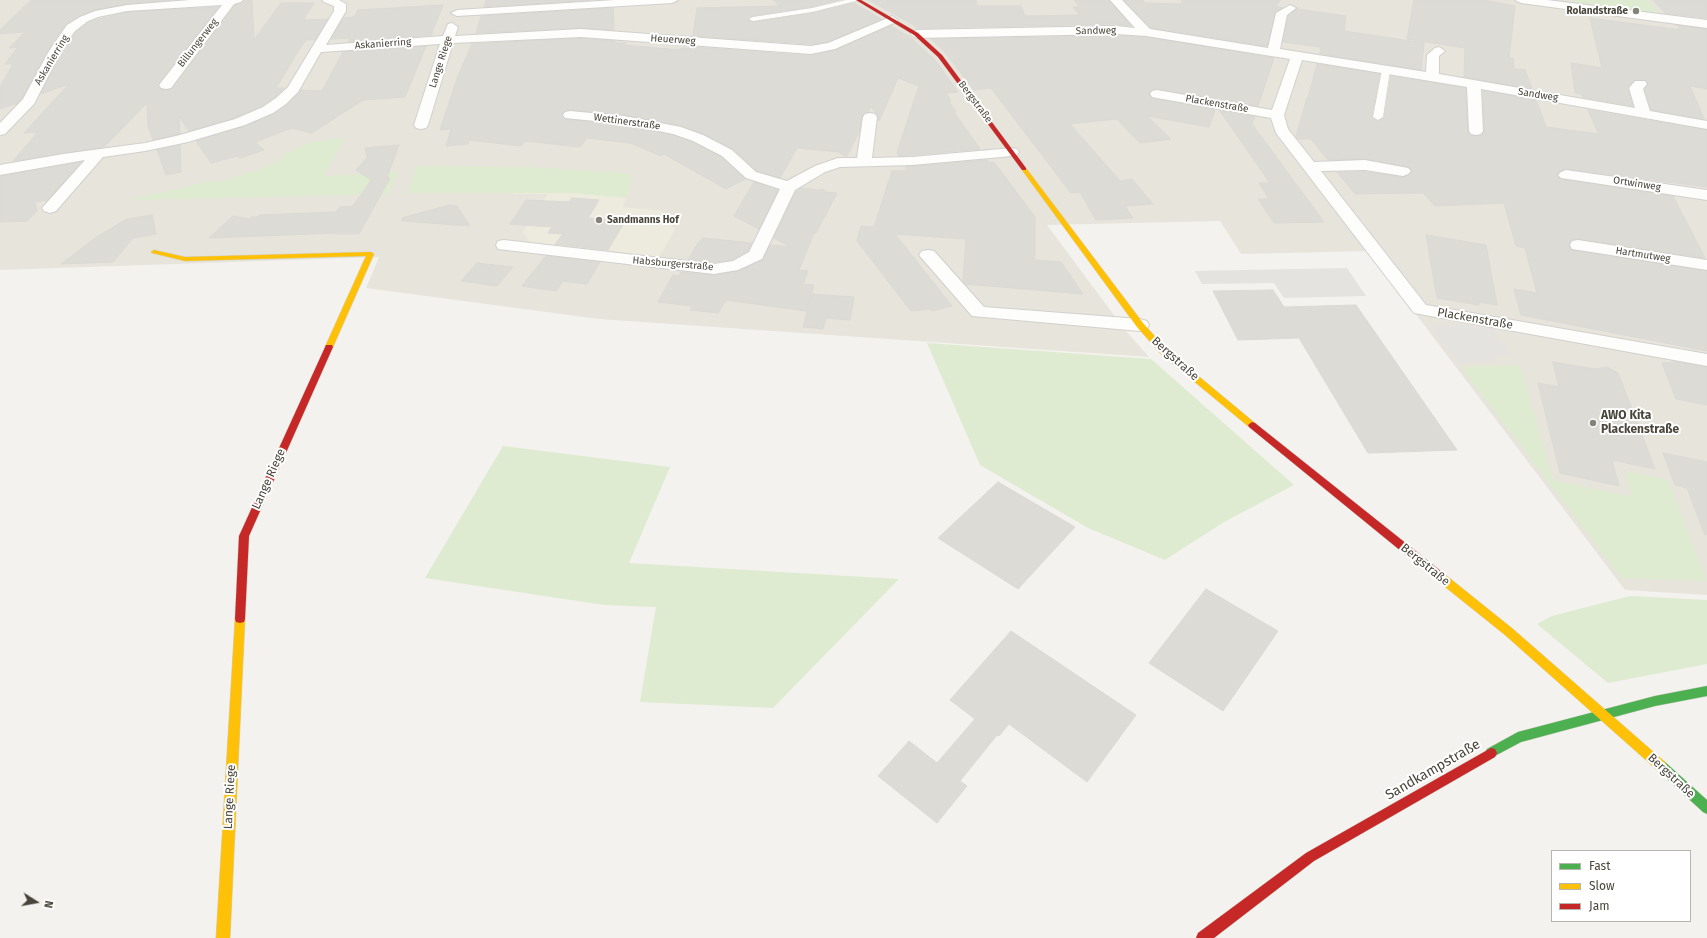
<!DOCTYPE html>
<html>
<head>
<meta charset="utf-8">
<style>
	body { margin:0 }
	#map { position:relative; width:1707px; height:938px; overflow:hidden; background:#f3f2ee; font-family:"Fira Sans",sans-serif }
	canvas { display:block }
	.legend { position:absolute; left:1551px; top:850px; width:140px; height:72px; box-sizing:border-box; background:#fff; border:1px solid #b6b5b0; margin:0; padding:5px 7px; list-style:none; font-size:12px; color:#49453a }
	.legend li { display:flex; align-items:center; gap:8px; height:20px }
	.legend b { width:20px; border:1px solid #b6b5b0 }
	.north { position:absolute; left:16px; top:882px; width:40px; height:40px; -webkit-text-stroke:3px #fff; paint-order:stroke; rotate:101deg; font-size:11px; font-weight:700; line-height:16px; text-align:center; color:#49453a }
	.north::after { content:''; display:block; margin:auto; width:14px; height:18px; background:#49453a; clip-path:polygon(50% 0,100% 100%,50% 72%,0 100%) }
</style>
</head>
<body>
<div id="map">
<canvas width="1707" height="938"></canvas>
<ul class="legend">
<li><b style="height:5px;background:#4caf50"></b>Fast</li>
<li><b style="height:5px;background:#ffc107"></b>Slow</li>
<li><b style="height:5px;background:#c62828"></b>Jam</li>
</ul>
<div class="north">N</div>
</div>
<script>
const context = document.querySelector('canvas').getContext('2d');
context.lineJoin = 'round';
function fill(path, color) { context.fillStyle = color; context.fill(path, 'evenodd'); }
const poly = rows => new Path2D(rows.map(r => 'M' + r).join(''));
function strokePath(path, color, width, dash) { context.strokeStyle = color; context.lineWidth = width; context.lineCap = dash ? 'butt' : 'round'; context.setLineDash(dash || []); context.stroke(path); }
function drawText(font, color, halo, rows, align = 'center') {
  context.font = font + ' "Fira Sans",sans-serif'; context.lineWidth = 4; context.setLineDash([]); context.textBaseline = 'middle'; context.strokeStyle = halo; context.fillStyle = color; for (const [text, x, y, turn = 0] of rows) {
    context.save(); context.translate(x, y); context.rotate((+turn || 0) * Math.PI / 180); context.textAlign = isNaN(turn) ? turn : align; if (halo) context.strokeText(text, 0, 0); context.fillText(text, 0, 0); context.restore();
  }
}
const residential = poly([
	[0,0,1707,0,1707,595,1625,590,1368,251,1241,254,1220,221,1047,225,1125,330,1149,357,599,319,366,288,379,257,0,270]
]);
const education = poly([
	[530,167,625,173,630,176,632,179,623,207,662,211,675,230,659,257,530,243,523,232,548,194,513,194]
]);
const green = poly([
	[1571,0,1647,0,1660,14,1573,2],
	[345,138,323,176,398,172,389,194,129,200,205,182,224,181,279,162,286,153,311,142],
	[417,166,530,167,625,173,630,176,632,179,626,198,574,193,407,193],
	[927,343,1151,359,1294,485,1224,522,1165,560,1088,528,980,465],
	[1520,365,1553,480,1632,497,1625,471,1668,480,1707,581,1621,578,1461,367],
	[503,446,670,467,629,563,899,579,773,708,640,702,656,607,604,605,425,578],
	[1630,596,1707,600,1707,664,1608,683,1537,624,1552,616]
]);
const parking = poly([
	[1347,268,1366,296,1284,298,1274,283,1202,284,1195,271],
	[1471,325,1473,328,1490,327,1513,355,1494,356,1498,361,1459,363,1430,327]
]);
const building = poly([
	[31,0,171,0,127,4,95,10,66,24,48,50,22,98,18,103,0,109,0,87,13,64,5,64,18,47,9,48,25,32,0,34,0,30,31,0],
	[244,0,252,0,254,40,281,3,314,3,303,20,328,19,315,40,306,40,299,50,276,88,284,88,275,97,262,106,234,118,189,131,179,116,180,134,153,140,148,126,147,103,104,147,13,161,38,132,24,133,69,84,41,94,62,52,76,32,89,22,127,12,219,7,158,84,160,89,166,90,172,89,235,5,241,3,244,0],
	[486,0,591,0,484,7,486,0],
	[773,0,839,0,812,7,753,16,748,20,753,22,812,13,854,3,881,19,828,42,811,44,693,36,697,8,780,6,773,0],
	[869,0,976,0,977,6,1021,6,1025,16,1080,15,1073,7,1080,7,1074,0,1109,0,1131,26,1116,24,919,28,869,0],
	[1124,0,1143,0,1145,3,1182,4,1182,0,1281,0,1275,6,1283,8,1275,13,1267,46,1151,28,1124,0],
	[1414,0,1483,0,1515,6,1509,58,1513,58,1514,69,1525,70,1532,89,1464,77,1465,48,1407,39,1414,0],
	[1653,0,1707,0,1707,18,1665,13,1653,0],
	[443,5,431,35,348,42,350,38,331,39,344,18,354,17,358,10,443,5],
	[613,8,614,30,581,28,476,33,481,16,613,8],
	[1297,9,1346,16,1344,31,1424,43,1421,70,1320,54,1321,47,1283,42,1288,16,1297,9],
	[1590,18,1681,30,1677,25,1707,29,1707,89,1690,86,1704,119,1651,110,1645,89,1648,84,1645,80,1635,80,1628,87,1633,106,1583,97,1581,94,1575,93,1571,63,1602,68,1590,18],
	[891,26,911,38,935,60,958,92,946,93,951,101,949,102,956,112,954,112,980,149,899,156,897,153,919,86,898,78,879,121,878,116,871,106,868,112,862,116,860,130,847,156,844,156,839,152,797,148,780,178,757,171,733,149,704,134,682,126,624,115,570,110,565,111,562,114,565,119,624,125,673,135,692,142,721,157,745,179,726,189,664,154,661,156,630,143,587,138,580,147,525,141,521,146,469,140,468,144,446,146,451,129,440,130,458,76,472,44,581,38,615,41,615,43,626,43,624,45,679,50,681,48,692,48,692,47,811,56,836,50,891,26],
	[1116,36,1146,37,1274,58,1258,106,1157,89,1151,90,1149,95,1152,98,1215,110,1209,127,1147,116,1171,139,1140,143,1117,119,1070,124,1120,181,1132,179,1153,204,1125,206,1133,218,1096,220,1080,192,1071,193,991,88,974,90,945,52,931,39,1116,36],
	[426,46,405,97,363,100,312,133,292,128,255,142,264,150,240,158,238,156,211,163,196,141,245,126,274,114,287,105,301,90,322,91,343,52,426,46],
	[1317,64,1380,74,1372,117,1377,121,1384,117,1391,76,1466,88,1468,131,1471,135,1476,136,1481,135,1484,131,1483,91,1536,100,1546,127,1599,134,1588,110,1707,130,1707,187,1566,169,1560,171,1556,175,1561,179,1673,196,1705,258,1578,239,1571,240,1569,246,1572,250,1707,271,1707,351,1521,315,1514,289,1537,293,1525,248,1516,246,1504,203,1435,206,1423,193,1355,194,1337,172,1365,172,1403,177,1409,175,1412,171,1408,167,1365,159,1328,160,1311,139,1298,139,1296,136,1307,98,1308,98,1317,64],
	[1220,111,1255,117,1252,124,1324,222,1274,223,1258,199,1269,199,1259,183,1270,183,1220,111],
	[180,145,181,172,166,175,157,150,180,145],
	[399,145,387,177,390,178,359,234,336,234,337,233,209,238,233,216,249,219,251,217,258,217,259,215,336,212,340,207,353,206,371,180,356,170,367,158,365,148,399,145],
	[987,160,989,163,994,162,1035,217,1035,260,1061,262,1083,294,965,284,963,281,966,239,895,234,952,306,932,311,931,309,911,311,857,241,861,226,874,227,892,171,907,171,905,167,987,160],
	[81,162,48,200,35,202,37,211,27,221,0,222,0,176,81,162],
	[754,182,778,190,759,229,734,216,754,182],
	[801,188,818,190,823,189,826,192,837,193,816,233,814,233,799,270,808,271,803,284,814,285,806,311,726,300,718,313,690,310,692,306,658,302,673,275,679,276,681,272,714,275,738,271,763,260,770,245,791,247,774,238,796,191,801,188],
	[572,198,599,200,588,218,625,221,608,250,555,244,563,234,548,233,552,227,510,224,526,200,569,202,572,198],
	[449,205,457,206,470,226,402,221,402,218,449,205],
	[152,215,156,234,133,238,113,262,61,264,98,236,127,219,152,215],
	[1426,235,1486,245,1497,305,1479,302,1479,305,1437,298,1426,235],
	[703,238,713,239,752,243,748,251,732,260,714,262,688,260,698,243,703,238],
	[546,256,600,262,587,284,563,281,556,291,522,286,546,256],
	[477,263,513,267,497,286,461,281,477,263],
	[1273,290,1284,307,1356,305,1457,450,1368,453,1299,338,1238,340,1213,291,1273,290],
	[812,294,854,297,850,320,826,318,823,329,803,327,812,294],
	[1553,362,1595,369,1607,367,1618,373,1655,469,1612,460,1619,486,1560,473,1538,383,1559,387,1553,362],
	[1677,362,1707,367,1707,405,1676,399,1662,363,1677,362],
	[1663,453,1707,462,1707,534,1705,535,1687,488,1675,485,1663,453],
	[998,482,1075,527,1018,589,938,538,998,482],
	[1206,589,1278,631,1223,711,1149,663,1206,589],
	[1011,631,1136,715,1087,782,1009,724,999,736,997,735,960,781,967,786,937,823,878,776,909,741,937,763,975,719,950,700,1011,631]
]);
const lane = poly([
	[846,0,860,0,812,12,753,21,749,19,753,17,812,8,846,0],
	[1386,67,1390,70,1383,117,1378,120,1373,117,1382,70,1386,67]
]);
const street = poly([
	[190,0,243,0,241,2,234,4,171,88,166,89,161,88,159,85,222,5,127,11,98,17,88,21,75,31,61,51,34,104,5,134,0,135,0,123,23,99,49,51,67,25,80,17,95,11,127,5,190,0],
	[322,0,339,0,346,4,346,11,326,45,443,36,448,24,452,23,458,27,455,36,581,29,811,46,828,43,888,18,892,16,898,20,896,22,835,49,811,54,581,37,453,43,428,125,426,128,421,129,416,128,414,125,440,44,321,52,298,92,286,104,273,113,245,125,188,142,145,151,103,157,56,211,50,213,44,211,42,208,85,160,0,175,0,165,63,154,145,143,180,135,235,119,263,107,276,98,288,87,334,11,334,6,324,2,322,0],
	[615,0,678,0,672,3,457,16,451,13,457,10,615,0],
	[1110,0,1122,0,1150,29,1268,48,1276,13,1290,5,1296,8,1287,15,1280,49,1426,72,1427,55,1435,48,1439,47,1445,51,1439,56,1439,74,1635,108,1629,88,1635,81,1645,81,1647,84,1643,89,1650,111,1707,121,1707,129,1481,89,1483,131,1481,134,1476,135,1471,134,1469,131,1467,87,1302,60,1284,115,1288,129,1314,162,1365,160,1408,168,1411,171,1408,174,1403,176,1365,170,1321,171,1426,305,1707,354,1707,366,1414,313,1276,133,1271,118,1157,98,1152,97,1150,94,1152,91,1157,90,1272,110,1290,59,1146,36,1116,34,916,38,910,34,916,30,1116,26,1135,28,1110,0],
	[1515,0,1547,0,1707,20,1707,28,1521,3,1515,0],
	[570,111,624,116,681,127,703,135,732,150,756,172,787,181,815,166,838,158,857,158,863,117,865,114,870,113,875,114,877,117,872,158,912,157,1012,148,1017,149,1019,152,1017,155,1012,156,912,165,840,167,825,172,795,190,762,259,738,270,714,274,498,249,496,245,498,241,504,240,714,264,733,261,749,252,780,189,746,178,722,156,693,141,673,134,624,124,565,118,563,115,565,112,570,111],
	[1566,170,1707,190,1707,200,1561,178,1558,175,1561,172,1566,170],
	[1578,240,1707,260,1707,270,1572,249,1570,245,1572,241,1578,240],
	[928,250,934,251,984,307,1140,319,1147,321,1149,325,1147,329,1140,331,972,316,919,255,922,251,928,250]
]);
const fast = poly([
	[1707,686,1707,696,1655,706,1521,742,1491,758,1487,757,1485,753,1487,749,1518,732,1655,696,1707,686],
	[1661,760,1665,762,1707,800,1707,814,1703,812,1657,770,1655,766,1657,762,1661,760]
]);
const slow = poly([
	[1022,168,1026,168,1143,323,1167,350,1255,423,1256,425,1255,427,1249,427,1161,354,1137,327,1022,170,1022,168],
	[154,250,185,257,371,252,374,254,333,347,329,349,325,347,366,256,185,261,152,253,151,252,154,250],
	[1438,571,1442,572,1513,629,1665,762,1667,766,1665,770,1661,772,1657,770,1505,635,1434,578,1433,575,1434,572,1438,571],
	[240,615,244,616,245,619,230,938,216,938,235,619,236,616,240,615]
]);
const jam = poly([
	[856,0,861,0,918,33,942,55,1026,168,1026,170,1022,170,938,57,914,35,856,0],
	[326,345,332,345,333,347,249,536,245,619,244,622,240,623,236,622,235,619,239,536,326,345],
	[1252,422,1255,423,1442,572,1443,575,1442,578,1438,579,1434,578,1249,427,1248,425,1252,422],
	[1491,748,1495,749,1497,753,1495,757,1314,861,1214,938,1196,938,1198,933,1306,853,1491,748]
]);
const markers = [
	[1636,11,4,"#848279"],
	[599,220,4,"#848279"],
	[1593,423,4,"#848279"]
];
const farPoinames = [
	["Rolandstraße",1628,11],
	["Sandmanns Hof",607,220,"left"]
];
const farStreetnames = [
	["Sandweg",1096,31,-1],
	["Heuerweg",673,40,4],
	["Billungerweg",198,43,-52],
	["Askanierring",383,44,-4],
	["Askanierring",52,60,-59],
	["Lange Riege",441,62,-72],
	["Sandweg",1538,95,9],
	["Bergstraße",975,102,53],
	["Plackenstraße",1217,104,10],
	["Wettinerstraße",627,122,8],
	["Ortwinweg",1637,184,9],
	["Hartmutweg",1643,255,9],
	["Habsburgerstraße",673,264,5]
];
const streetNames = [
	["Plackenstraße",1475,319,10],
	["Bergstraße",1175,359,42],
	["Lange Riege",269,479,-66],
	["Bergstraße",1425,565,39],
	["Bergstraße",1671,776,43],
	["Lange Riege",230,797,-87]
];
const poiNames = [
	["AWO Kita",1601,416],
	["Plackenstraße",1601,430]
];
const nearStreetnames = [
	["Sandkampstraße",1433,770,-30]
];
fill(residential, '#e7e4dc');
fill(education, '#edeade');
fill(green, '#deebd0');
fill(parking, '#e5e3df');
fill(building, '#dddbd6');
strokePath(building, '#dbd9d4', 1);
strokePath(lane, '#d1d0cc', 1);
strokePath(street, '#d1d0cc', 2);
strokePath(fast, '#d2cfc5', 1);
strokePath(slow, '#d2cfc5', 1);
strokePath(jam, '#d2cfc5', 1);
fill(lane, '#fdfdfc');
fill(street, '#fdfdfc');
fill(fast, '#4caf50');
fill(slow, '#ffc107');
fill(jam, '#c62828');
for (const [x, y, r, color] of markers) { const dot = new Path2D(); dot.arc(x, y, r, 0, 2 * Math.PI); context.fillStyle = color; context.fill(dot); strokePath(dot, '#fff', 1.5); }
drawText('bold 10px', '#49453a', '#fff', farPoinames, 'right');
drawText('10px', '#49453a', '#fff', farStreetnames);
drawText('12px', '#49453a', '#fff', streetNames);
drawText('bold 12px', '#49453a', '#fff', poiNames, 'left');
drawText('14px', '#49453a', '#fff', nearStreetnames);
</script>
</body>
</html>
